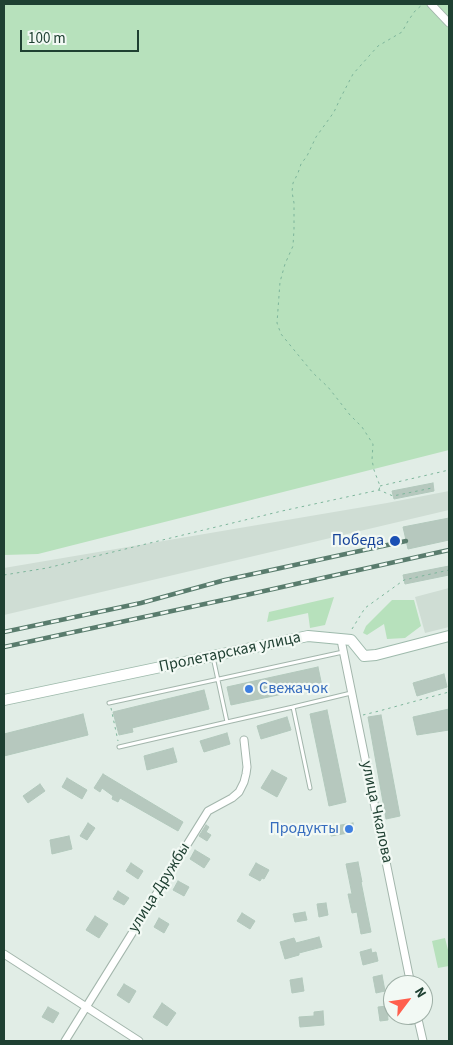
<!DOCTYPE html>
<html>
<head>
<meta charset="utf-8">
<style>
	body { margin:0 }
	#map { position:relative; width:453px; height:1045px; overflow:hidden; background:#e1ede6; font-family:"Source Sans 3",sans-serif }
	canvas { display:block }
	.frame { position:absolute; inset:0; border:5px solid #1f4032; pointer-events:none }
	.north { position:absolute; left:383px; top:975px; width:50px; height:50px; box-sizing:border-box; background:#f2f9f4; border:1px solid #9eafa6; border-radius:50%; rotate:59deg; font-size:14px; font-weight:700; line-height:20px; text-align:center; color:#1f4032 }
	.north::after { content:''; display:block; margin:auto; width:18px; height:22px; background:#ff5f4d; clip-path:polygon(50% 0,100% 100%,50% 72%,0 100%) }
	.scale { position:absolute; left:20px; top:30px; width:119px; height:22px; box-sizing:border-box; border:2px solid #1f4032; border-top:0; padding-left:6px; font-size:15px; line-height:18px; white-space:nowrap; color:#1f4032; -webkit-text-stroke:4px #f2f9f4; paint-order:stroke }
</style>
</head>
<body>
<div id="map">
<canvas width="453" height="1045"></canvas>
<div class="frame"></div>
<div class="north">N</div>
<div class="scale">100 m</div>
</div>
<script>
const context = document.querySelector('canvas').getContext('2d');
context.lineJoin = 'round';
function fill(path, color) { context.fillStyle = color; context.fill(path, 'evenodd'); }
const poly = rows => new Path2D(rows.map(r => 'M' + r).join(''));
function strokePath(path, color, width, dash) { context.strokeStyle = color; context.lineWidth = width; context.lineCap = dash ? 'butt' : 'round'; context.setLineDash(dash || []); context.stroke(path); }
function drawText(font, color, halo, rows, align = 'center') {
  context.font = font + ' "Source Sans 3",sans-serif'; context.lineWidth = 4.5; context.setLineDash([]); context.textBaseline = 'middle'; context.strokeStyle = halo; context.fillStyle = color; for (const [text, x, y, turn = 0] of rows) {
    context.save(); context.translate(x, y); context.rotate((+turn || 0) * Math.PI / 180); context.textAlign = isNaN(turn) ? turn : align; if (halo) context.strokeText(text, 0, 0); context.fillText(text, 0, 0); context.restore();
  }
}
const built = poly([
	[449,491,449,510,4,615,4,568,387,503],
	[449,588,449,627,425,633,415,597]
]);
const green = poly([
	[4,4,449,4,449,450,38,554,4,555],
	[334,597,325,625,310,628,308,613,267,622,269,612],
	[392,600,414,600,421,626,405,638,387,639,384,624,367,635,363,633,366,626],
	[445,938,449,954,449,966,438,968,432,941]
]);
const building = poly([
	[433,483,434,491,394,499,392,491,433,483],
	[449,518,449,540,408,549,403,527,449,518],
	[449,566,449,575,405,584,403,575,449,566],
	[318,667,323,691,307,694,306,689,231,705,227,687,318,667],
	[444,674,447,687,417,696,413,683,444,674],
	[204,690,209,709,132,728,133,732,119,735,113,712,204,690],
	[449,709,449,730,417,735,413,717,449,709],
	[327,710,346,802,329,806,310,714,327,710],
	[83,714,88,735,4,756,4,734,83,714],
	[381,715,400,816,386,819,368,717,381,715],
	[287,717,291,730,261,739,257,726,287,717],
	[227,733,230,744,204,752,200,741,227,733],
	[173,748,177,762,147,770,144,756,173,748],
	[272,770,287,778,277,797,261,788,272,770],
	[103,774,183,822,178,831,120,798,118,802,112,799,113,796,102,788,100,792,94,788,103,774],
	[67,778,87,790,82,799,62,787,67,778],
	[40,784,45,791,28,803,23,796,40,784],
	[88,823,95,828,87,840,80,836,88,823],
	[353,823,354,832,331,836,329,827,353,823],
	[206,825,209,827,206,832,211,835,207,841,199,836,206,825],
	[69,836,72,849,52,854,50,840,69,836],
	[195,850,210,859,204,868,190,859,195,850],
	[358,862,362,882,361,882,371,932,361,934,357,912,352,913,348,894,352,894,346,864,358,862],
	[131,863,143,871,138,879,126,871,131,863],
	[256,863,269,870,264,879,262,878,260,881,249,875,256,863],
	[178,881,189,887,184,896,173,890,178,881],
	[118,891,129,898,124,905,113,899,118,891],
	[326,903,328,915,319,917,317,904,326,903],
	[305,912,307,920,295,922,293,914,305,912],
	[242,913,255,921,250,929,237,921,242,913],
	[95,916,108,924,99,938,86,930,95,916],
	[159,918,169,924,164,933,154,927,159,918],
	[319,937,322,947,299,953,299,955,285,959,280,942,294,938,296,943,319,937],
	[371,949,372,953,376,952,378,961,363,965,360,952,371,949],
	[382,975,385,991,376,993,373,977,382,975],
	[302,978,304,991,292,993,290,980,302,978],
	[124,984,136,991,129,1003,117,995,124,984],
	[162,1003,176,1013,167,1026,153,1017,162,1003],
	[387,1006,388,1020,380,1021,378,1007,387,1006],
	[48,1007,59,1013,53,1023,42,1017,48,1007],
	[323,1011,324,1025,300,1027,299,1017,314,1016,314,1012,323,1011]
]);
const path = poly([
	[380,486,449,470],
	[379,490,380,486,374,470,372,460,373,444,362,427,350,415,328,387,313,373,281,334,277,323,280,282,285,264,293,246,294,229,294,203,292,192,293,183,298,173,301,164,307,156,316,137,334,112,340,99,353,74,378,46,402,32,408,21,415,11,423,4],
	[4,575,47,568,282,511,379,490,393,496,432,488],
	[352,629,365,608,404,580,449,570],
	[111,708,118,741],
	[363,715,379,711,449,692]
]);
const lane = poly([
	[109,703,343,652],
	[293,707,351,693],
	[227,722,293,707,310,788],
	[119,747,227,722,213,657]
]);
const street = poly([
	[431,4,449,23],
	[341,640,411,985],
	[4,954,139,1041],
	[417,1015,423,1041],
	[65,1041,208,811,232,798,239,792,244,782,246,774,247,767,244,740]
]);
const secondary = poly([
	[4,700,308,636,351,640,364,656,376,655,449,636]
]);
const rail = poly([
	[4,632,141,603,225,580,406,541],
	[4,647,228,599,449,550]
]);
const markers = [
	[395,541,6,"#1a4fb4"],
	[249,689,5,"#3f7fe0"],
	[349,829,5,"#3f7fe0"]
];
const transitNames = [
	["Победа",384,541]
];
const streetNames = [
	["Пролетарская улица",230,653,-12],
	["улица Чкалова",376,812,78],
	["улица Дружбы",160,888,-58]
];
const shopNames = [
	["Свежачок",259,689],
	["Продукты",339,829,"right"]
];
fill(built, '#cfddd4');
fill(green, '#b7e1bc');
fill(building, '#b6c8be');
strokePath(building, '#b2c8bc', 1);
strokePath(lane, '#a3b6ac', 5);
strokePath(street, '#a3b6ac', 9);
strokePath(secondary, '#9ebaac', 12);
strokePath(path, '#7db59b', 1, [2.5, 4]);
strokePath(lane, '#fff', 3);
strokePath(street, '#fff', 7);
strokePath(secondary, '#fff', 10);
strokePath(rail, '#597c6d', 4.5);
strokePath(rail, '#f2f9f4', 2.5, [8]);
for (const [x, y, r, color] of markers) { const dot = new Path2D(); dot.arc(x, y, r, 0, 2 * Math.PI); context.fillStyle = color; context.fill(dot); strokePath(dot, '#f2f9f4', 2); }
drawText('16px', '#164399', '#f2f9f4', transitNames, 'right');
drawText('16px', '#1f4032', '#f2f9f4', streetNames);
drawText('16px', '#366cbe', '#f2f9f4', shopNames, 'left');
</script>
</body>
</html>
